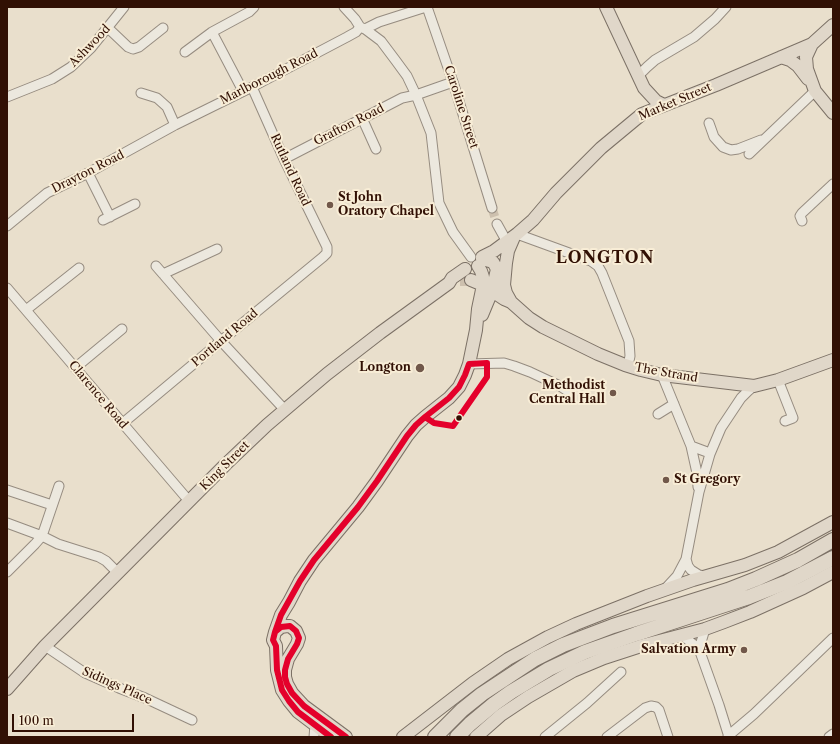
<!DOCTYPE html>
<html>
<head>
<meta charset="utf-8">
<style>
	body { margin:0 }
	#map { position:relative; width:840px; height:744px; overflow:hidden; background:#e9dfcc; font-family:"Libre Caslon Text",serif }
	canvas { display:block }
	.frame { position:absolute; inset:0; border:8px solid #311004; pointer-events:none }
	.scale { position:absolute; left:12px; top:714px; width:122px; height:18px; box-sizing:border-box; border:2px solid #311004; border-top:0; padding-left:5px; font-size:12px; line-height:14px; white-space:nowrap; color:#311004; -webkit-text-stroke:3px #f8edd6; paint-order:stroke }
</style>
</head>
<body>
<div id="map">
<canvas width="840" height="744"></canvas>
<div class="frame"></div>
<div class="scale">100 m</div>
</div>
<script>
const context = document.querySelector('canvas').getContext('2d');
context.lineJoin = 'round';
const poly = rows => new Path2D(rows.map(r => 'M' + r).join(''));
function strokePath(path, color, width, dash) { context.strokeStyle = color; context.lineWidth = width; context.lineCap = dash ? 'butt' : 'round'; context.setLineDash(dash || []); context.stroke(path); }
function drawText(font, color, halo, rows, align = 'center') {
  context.font = font + ' "Libre Caslon Text",serif'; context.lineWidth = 4; context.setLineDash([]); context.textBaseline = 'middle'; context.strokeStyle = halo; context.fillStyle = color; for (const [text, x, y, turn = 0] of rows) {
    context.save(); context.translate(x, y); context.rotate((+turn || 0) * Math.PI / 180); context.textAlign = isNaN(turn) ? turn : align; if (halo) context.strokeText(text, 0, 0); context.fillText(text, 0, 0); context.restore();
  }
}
const minorTunnel = poly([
	[492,208,497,224]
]);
const majorTunnel = poly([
	[460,280,471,280]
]);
const minor = poly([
	[344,7,355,19,360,27,365,29,381,41,396,61,407,76,416,95,431,133,439,203,453,232,471,257],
	[427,7,453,82,492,208],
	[108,28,128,47,133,49,139,47,163,28],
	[365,29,379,22,426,7],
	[212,32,243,91],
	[185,52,212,32,249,12,254,7],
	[638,76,647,67,655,60,694,37,715,19,726,7],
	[141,93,157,98,167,107,175,125],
	[7,97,52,79,71,67,91,48,124,7],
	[362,118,376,149],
	[709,123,714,137,723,147,731,150,738,149,761,140],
	[749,154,815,91],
	[284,159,402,98,416,95,453,82],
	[88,173,110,217],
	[103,220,135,204],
	[802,221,800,216,802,213,833,184],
	[497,224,507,242],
	[7,226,47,193,88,173,175,125,252,87,347,37,356,32,360,27],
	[517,234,591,261,598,266,602,273,629,341,630,356,629,361,625,365],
	[156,266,221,341,284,409],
	[163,274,217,249],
	[7,288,189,501],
	[26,310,79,268],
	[469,364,504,363,514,366,530,372,560,386,569,392],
	[75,368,122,329],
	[662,375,691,446,697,473,698,487],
	[778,380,793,418,785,421],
	[658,414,674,404],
	[123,423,221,341,323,257,327,253,327,247,284,159,252,87],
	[691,446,707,452,710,454],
	[7,490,52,505],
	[7,523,42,536,58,544,99,557,106,561,118,573],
	[686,559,688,566,691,570,699,575,705,576],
	[7,572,35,544,42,536,59,486],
	[665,589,677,576,686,559,699,492,710,454,721,428,741,398,748,391,754,386],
	[682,635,699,649,719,705,729,737],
	[45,646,85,673,119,688,145,698,192,720],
	[699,649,705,629],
	[728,736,754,714,833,638],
	[314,737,315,725],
	[545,737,587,703,621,672],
	[607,737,645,708,651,706,656,707,659,710,668,737],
	[829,737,833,734]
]);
const major = poly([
	[606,7,644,88,656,101,664,105],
	[812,44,806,57,807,69,815,91,833,113],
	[781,57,790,60,798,66,808,79],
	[482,257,494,251,517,234,533,220,556,193,601,148,642,114,716,85,812,44,833,25],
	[482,259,493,262,497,269,492,291,482,315],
	[471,280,483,285,504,299,511,302,529,318,543,327,598,354,625,365,641,370,662,375,754,386,778,380,833,360],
	[511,302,506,293,504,285,506,263,508,251,514,237],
	[275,632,281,615,289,602,300,581,314,560,358,507,377,481,407,436,416,425,425,417,449,398,459,387,465,375,469,364,476,330,478,309,483,285,483,277,481,271,478,266],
	[7,689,45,646,226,464,267,425,327,374,380,333,449,283,452,278,465,269],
	[331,737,298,712,289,701,282,690,277,670,276,646,273,640,275,632,281,627,287,626,290,626,296,631,299,638,297,644,288,659,285,670,285,677,287,684,292,693,304,706,346,737],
	[403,737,473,683,508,659,548,637,576,624,647,596,693,580,745,565,778,552,833,522],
	[476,737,501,715,528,697,573,671,604,658,644,645,705,629,724,622,750,612,803,588,833,572]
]);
const highway = poly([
	[435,737,462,710,482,694,535,659,563,645,613,626,728,590,756,579,798,560,833,540],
	[457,737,470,724,494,704,511,692,549,669,585,652,636,634,749,597,787,582,833,558]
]);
const bus1 = poly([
	[487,363,487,377,453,426,434,423,425,417,449,398,459,387,465,375,469,364,487,363],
	[275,632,281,615,300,581,314,560,358,507,377,481,407,436,416,425,425,417],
	[331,737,298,712,289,701,282,690,277,670,276,646,273,640,275,632,281,627,290,626,296,631,299,638,297,644,288,659,285,670,285,677,287,684,292,693,304,706,346,737]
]);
const markers = [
	[330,205,4,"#71584a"],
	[420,368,5,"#71584a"],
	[613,393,4,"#71584a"],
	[459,418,3.5,"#311004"],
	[666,480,4,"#71584a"],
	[744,650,4,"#71584a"]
];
const streetNames = [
	["Ashwood",90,46,-46],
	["Marlborough Road",269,77,-27],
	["Market Street",675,102,-23],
	["Caroline Street",461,107,72],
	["Grafton Road",349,125,-27],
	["Rutland Road",290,170,65],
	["Drayton Road",88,172,-27],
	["Portland Road",225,338,-40],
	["The Strand",666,373,10],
	["Clarence Road",98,395,50],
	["King Street",225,466,-45],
	["Sidings Place",117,686,24]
];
const poiNames = [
	["St John",338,198,"left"],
	["Oratory Chapel",338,212,"left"],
	["Longton",411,368],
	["Methodist",605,386],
	["Central Hall",605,400],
	["St Gregory",674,480,"left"],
	["Salvation Army",736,650]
];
const districtNames = [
	["LONGTON",605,258]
];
strokePath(minorTunnel, '#cdc0ae', 9, [9, 4.5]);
strokePath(majorTunnel, '#cdc0ae', 12, [12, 6]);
strokePath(minor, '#968c80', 11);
strokePath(major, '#7c7166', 14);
strokePath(highway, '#7c7166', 16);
strokePath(minor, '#ece8de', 9);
strokePath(major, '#e0d7c9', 12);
strokePath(highway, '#e0d7c9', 14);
strokePath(bus1, '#e4002b', 6);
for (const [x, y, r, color] of markers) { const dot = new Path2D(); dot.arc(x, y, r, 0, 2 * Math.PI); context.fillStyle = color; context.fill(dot); strokePath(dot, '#f8edd6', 1.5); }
drawText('12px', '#311004', '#f8edd6', streetNames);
drawText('bold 12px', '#311004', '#f8edd6', poiNames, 'right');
context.letterSpacing = '1px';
drawText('bold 16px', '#311004', '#f8edd6', districtNames);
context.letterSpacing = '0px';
</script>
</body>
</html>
